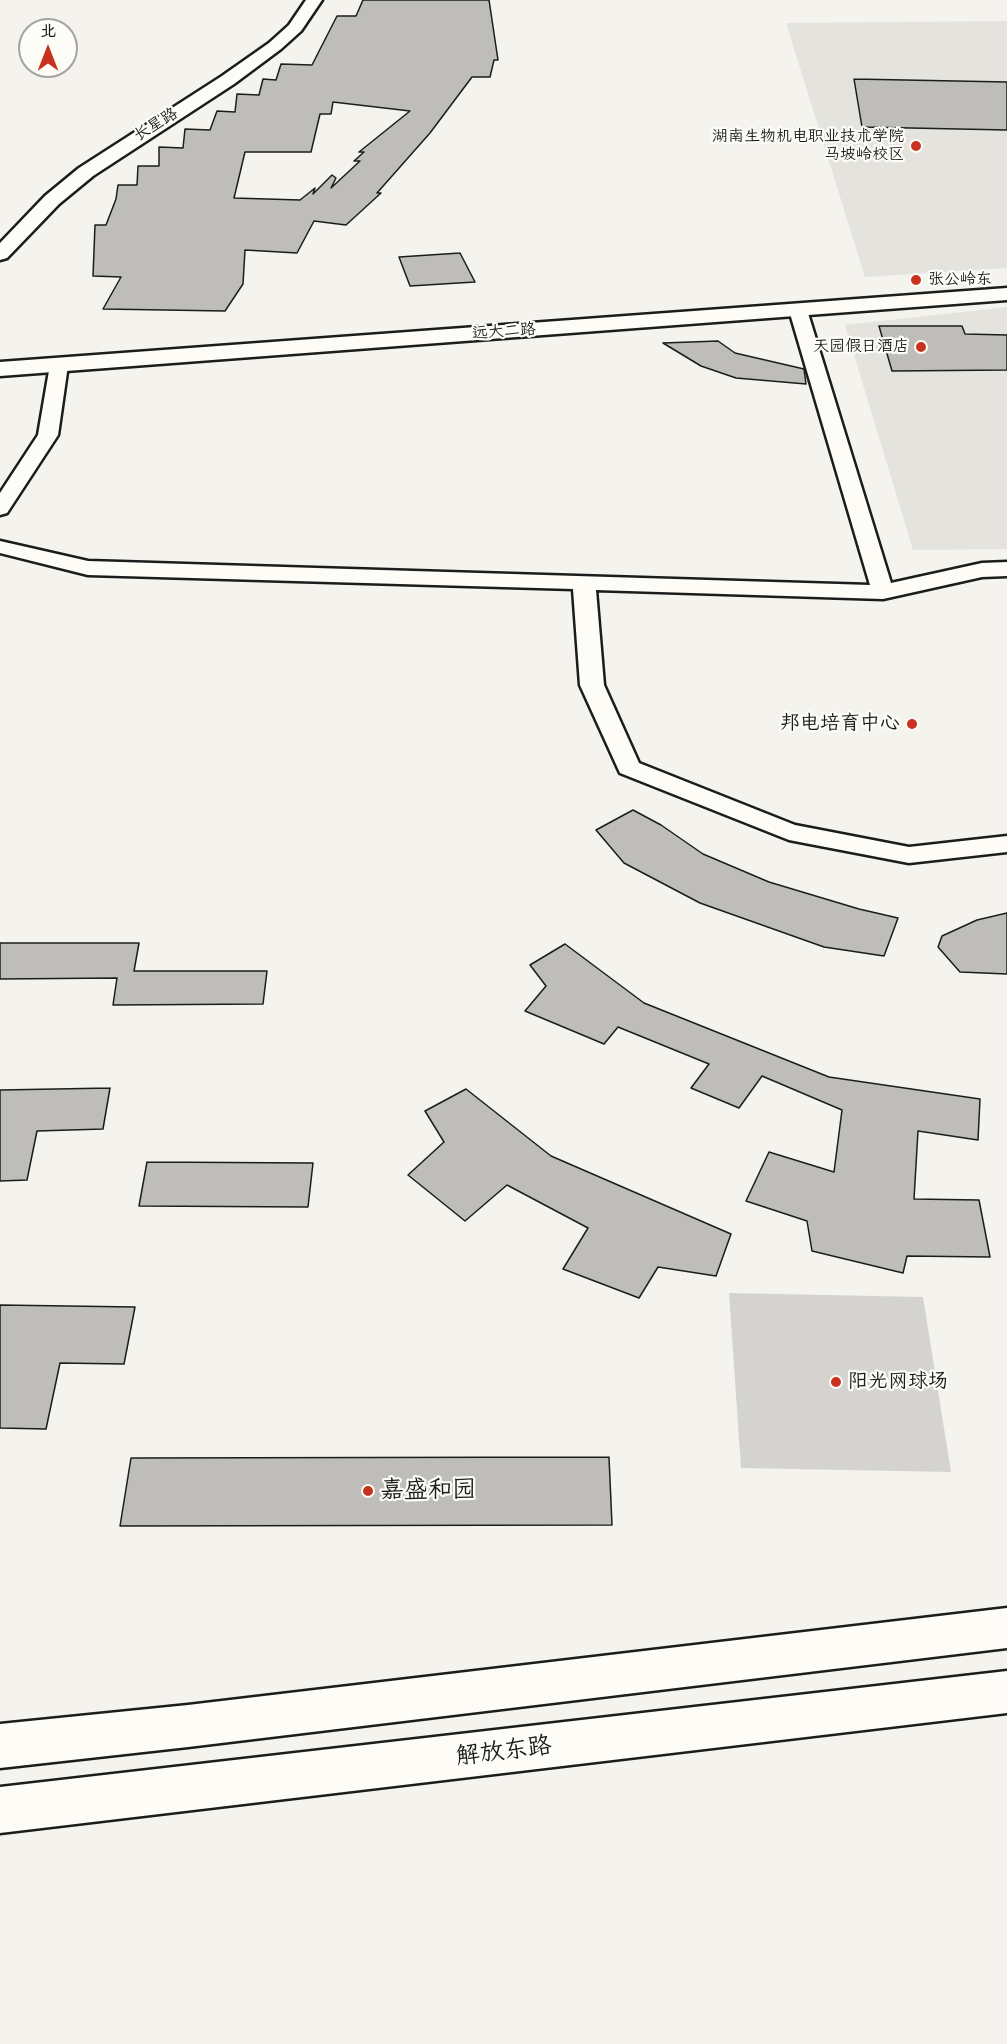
<!DOCTYPE html>
<html>
<head>
<meta charset="utf-8">
<style>
	body { margin:0 }
	#map { position:relative; width:1007px; height:2044px; overflow:hidden; background:#f4f3ee; font-family:"Balsamiq Sans","LXGW WenKai TC",sans-serif }
	canvas { display:block }
	.north { position:absolute; left:18px; top:18px; width:60px; height:60px; box-sizing:border-box; background:#fdfcf7; border:2px solid #a3a29f; border-radius:50%; rotate:0deg; font-size:16px; font-weight:700; line-height:24px; text-align:center; color:#1c1c1c }
	.north::after { content:''; display:block; margin:auto; width:21px; height:27px; background:#c8321e; clip-path:polygon(50% 0,100% 100%,50% 72%,0 100%) }
</style>
</head>
<body>
<div id="map">
<canvas width="1007" height="2044"></canvas>
<div class="north">北</div>
</div>
<script>
const context = document.querySelector('canvas').getContext('2d');
context.lineJoin = 'round';
function fill(path, color) { context.fillStyle = color; context.fill(path, 'evenodd'); }
const poly = rows => new Path2D(rows.map(r => 'M' + r).join(''));
function strokePath(path, color, width, dash) { context.strokeStyle = color; context.lineWidth = width; context.lineCap = dash ? 'butt' : 'round'; context.setLineDash(dash || []); context.stroke(path); }
function drawText(font, color, halo, rows, align = 'center') {
  context.font = font + ' "Balsamiq Sans","LXGW WenKai TC",sans-serif'; context.lineWidth = 4.5; context.setLineDash([]); context.textBaseline = 'middle'; context.strokeStyle = halo; context.fillStyle = color; for (const [text, x, y, turn = 0] of rows) {
    context.save(); context.translate(x, y); context.rotate((+turn || 0) * Math.PI / 180); context.textAlign = isNaN(turn) ? turn : align; if (halo) context.strokeText(text, 0, 0); context.fillText(text, 0, 0); context.restore();
  }
}
const built = poly([
	[1007,21,1007,268,865,277,786,23],
	[1007,307,1007,549,913,550,845,325]
]);
const green = poly([
	[729,1293,923,1297,951,1472,741,1468]
]);
const building = poly([
	[363,0,489,0,498,60,494,60,490,77,472,77,430,133,377,193,381,193,346,225,314,221,297,253,245,250,243,284,225,311,103,309,121,277,93,276,95,225,106,225,116,199,118,185,137,185,138,166,159,166,159,147,183,148,185,129,210,130,217,111,235,112,237,94,259,95,263,79,276,80,281,64,312,65,337,16,356,16,363,0],
	[333,102,410,111,359,152,364,152,354,161,360,161,331,188,336,178,332,175,313,194,315,188,300,200,234,198,245,152,311,152,320,114,331,114,333,102],
	[854,79,1007,82,1007,130,862,127,854,79],
	[460,253,475,282,410,286,399,257,460,253],
	[879,326,962,326,965,334,1007,335,1007,370,892,371,879,326],
	[718,341,735,353,804,369,806,384,736,378,701,366,663,343,718,341],
	[633,810,661,825,703,854,769,882,859,909,898,918,884,956,824,947,700,903,624,863,596,830,633,810],
	[1007,913,1007,974,960,972,938,947,942,936,977,920,1007,913],
	[0,943,139,943,134,971,267,971,263,1004,113,1005,117,978,0,979,0,943],
	[565,944,644,1003,829,1077,980,1099,978,1140,918,1131,914,1199,979,1200,990,1257,907,1256,903,1273,812,1251,807,1221,746,1201,769,1152,834,1172,842,1110,762,1076,739,1108,691,1088,709,1064,618,1027,604,1044,525,1011,546,986,530,965,565,944],
	[110,1088,103,1129,37,1131,27,1180,0,1181,0,1090,110,1088],
	[466,1089,551,1156,731,1234,716,1276,658,1267,639,1298,563,1269,588,1228,507,1185,465,1221,408,1175,444,1142,425,1111,466,1089],
	[147,1162,313,1163,308,1207,139,1206,147,1162],
	[0,1305,135,1307,124,1364,60,1363,46,1429,0,1428,0,1305],
	[609,1457,612,1525,120,1526,131,1458,609,1457]
]);
const minor = poly([
	[798,305,804,306,807,310,891,583,982,563,1007,562,1007,576,982,577,883,599,596,590,604,685,639,763,795,825,909,847,1007,836,1007,852,909,863,789,840,620,773,580,685,573,589,88,575,0,553,0,541,88,561,870,585,789,310,792,306,798,305],
	[59,359,66,361,68,365,58,435,7,513,0,515,0,493,38,435,50,365,52,361,59,359]
]);
const major = poly([
	[306,0,322,0,301,31,281,49,234,84,93,176,59,204,7,258,0,260,0,243,45,196,79,168,222,76,269,43,289,25,306,0],
	[1007,288,1007,300,0,376,0,362,1007,288],
	[1007,1608,1007,1648,188,1747,0,1768,0,1724,188,1705,1007,1608],
	[1007,1671,1007,1713,0,1833,0,1787,1007,1671]
]);
const markers = [
	[916,146,6,"#c8321e"],
	[916,280,6,"#c8321e"],
	[921,347,6,"#c8321e"],
	[912,724,6,"#c8321e"],
	[836,1382,6,"#c8321e"],
	[368,1491,6,"#c8321e"]
];
const farStreetnames = [
	["长星路",156,125,-32],
	["远大二路",504,332,-4]
];
const farPoinames = [
	["湖南生物机电职业技术学院",904,137],
	["马坡岭校区",904,155],
	["张公岭东",928,280,"left"],
	["天园假日酒店",909,347]
];
const poiNames = [
	["邦电培育中心",900,724],
	["阳光网球场",848,1382,"left"]
];
const nearPoinames = [
	["嘉盛和园",380,1491]
];
const nearStreetnames = [
	["解放东路",504,1752,-7]
];
fill(built, '#e4e3de');
fill(green, '#d4d3cf');
fill(building, '#bebdba');
strokePath(building, '#1c1c1c', 1.5);
strokePath(minor, '#1c1c1c', 5);
strokePath(major, '#1c1c1c', 5);
fill(minor, '#fdfcf7');
fill(major, '#fdfcf7');
for (const [x, y, r, color] of markers) { const dot = new Path2D(); dot.arc(x, y, r, 0, 2 * Math.PI); context.fillStyle = color; context.fill(dot); strokePath(dot, '#fdfcf7', 2); }
drawText('16px', '#1c1c1c', '#fdfcf7', farStreetnames);
drawText('16px', '#1c1c1c', '#fdfcf7', farPoinames, 'right');
drawText('20px', '#1c1c1c', '#fdfcf7', poiNames, 'right');
drawText('24px', '#1c1c1c', '#fdfcf7', nearPoinames, 'left');
drawText('24px', '#1c1c1c', '#fdfcf7', nearStreetnames);
</script>
</body>
</html>
